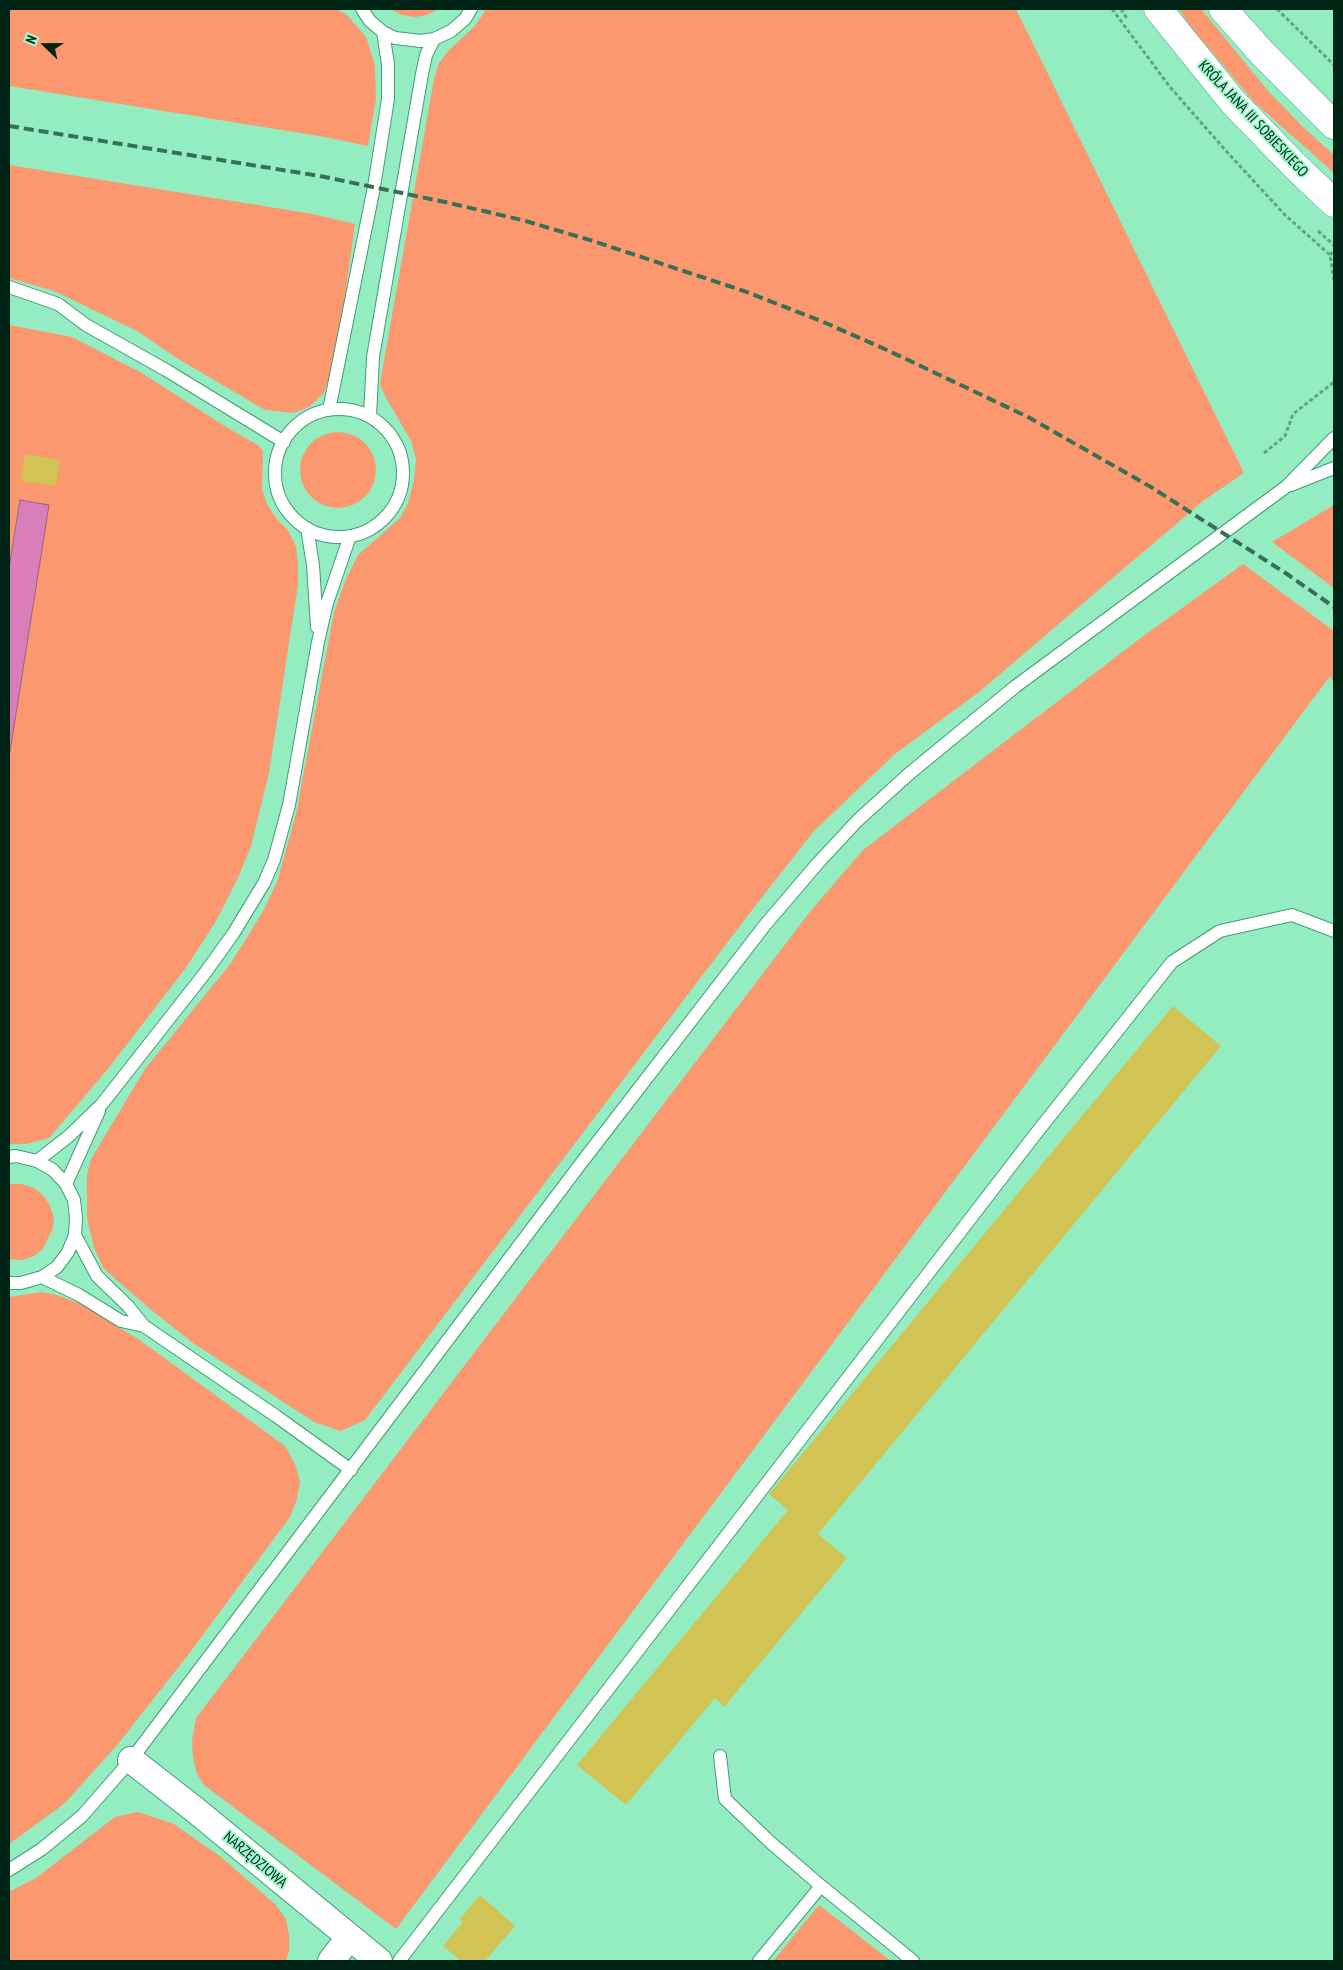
<!DOCTYPE html>
<html>
<head>
<meta charset="utf-8">
<style>
	body { margin:0 }
	#map { position:relative; width:1343px; height:1970px; overflow:hidden; background:#94ecc1; font-family:"PT Sans Narrow",sans-serif }
	canvas { display:block }
	.frame { position:absolute; inset:0; border:10px solid #002415; pointer-events:none }
	.north { position:absolute; left:20px; top:20px; width:50px; height:50px; -webkit-text-stroke:4px #a1face; paint-order:stroke; rotate:292deg; font-size:14px; font-weight:700; line-height:20px; text-align:center; color:#002415 }
	.north::after { content:''; display:block; margin:auto; width:18px; height:22px; background:#002415; clip-path:polygon(50% 0,100% 100%,50% 72%,0 100%) }
</style>
</head>
<body>
<div id="map">
<canvas width="1343" height="1970"></canvas>
<div class="frame"></div>
<div class="north">N</div>
</div>
<script>
const context = document.querySelector('canvas').getContext('2d');
context.lineJoin = 'round';
function fill(path, color) { context.fillStyle = color; context.fill(path, 'evenodd'); }
const poly = rows => new Path2D(rows.map(r => 'M' + r).join(''));
function strokePath(path, color, width, dash) { context.strokeStyle = color; context.lineWidth = width; context.lineCap = dash ? 'butt' : 'round'; context.setLineDash(dash || []); context.stroke(path); }
function drawText(font, color, halo, rows, align = 'center') {
  context.font = font + ' "PT Sans Narrow",sans-serif'; context.lineWidth = 4; context.setLineDash([]); context.textBaseline = 'middle'; context.strokeStyle = halo; context.fillStyle = color; for (const [text, x, y, turn = 0] of rows) {
    context.save(); context.translate(x, y); context.rotate((+turn || 0) * Math.PI / 180); context.textAlign = isNaN(turn) ? turn : align; if (halo) context.strokeText(text, 0, 0); context.fillText(text, 0, 0); context.restore();
  }
}
const green = poly([
	[9,9,336,9,346,14,366,37,375,65,376,99,368,146,325,137,9,86],
	[391,9,439,9,427,15,415,17,402,15],
	[486,9,1016,9,1244,473,1203,501,979,692,895,754,814,831,752,910,365,1420,341,1431,314,1422,193,1343,150,1309,104,1269,94,1248,87,1218,87,1175,91,1159,145,1069,231,963,262,913,277,882,296,814,334,612,346,579,358,555,400,518,408,503,414,480,416,459,411,441,385,396,380,383,434,79,439,63,448,51,475,26],
	[1179,9,1201,9,1270,93,1304,128,1334,155,1334,173,1254,102,1192,28],
	[9,165,313,214,355,224,338,346,324,393,309,407,294,413,265,410,175,357,139,332,54,291,9,278],
	[9,325,72,337,140,372,231,430,258,445,263,451,262,489,267,504,276,518,288,530,296,547,298,566,298,585,269,773,251,846,237,880,215,923,185,969,107,1070,49,1138,26,1144,9,1144],
	'300 470a38 38 0 1 1 76 0a38 38 0 1 1-76 0Z',
	[1334,505,1334,588,1272,542],
	[1243,564,1334,631,1334,684,1330,676,396,1929,204,1785,196,1772,193,1756,192,1740,196,1718,809,913,863,850,1142,637],
	[9,1184,22,1184,34,1188,44,1196,50,1206,54,1217,53,1228,43,1249,34,1256,23,1260,9,1259],
	[42,1292,60,1296,83,1305,141,1341,285,1446,295,1464,300,1482,297,1499,290,1517,188,1655,118,1744,64,1804,9,1844,9,1297],
	[138,1812,174,1824,221,1857,276,1905,286,1919,289,1935,289,1951,286,1961,9,1961,9,1892,36,1878,115,1817],
	[819,1905,891,1961,773,1961]
]);
const water = poly([
	[20,500,49,505,9,758,9,568,20,500]
]);
const building = poly([
	[25,454,60,460,56,486,21,481],
	[1173,1006,1221,1046,818,1534,847,1558,724,1707,715,1698,626,1805,577,1765,788,1510,769,1494],
	[480,1895,515,1926,485,1961,461,1961,443,1946,463,1922,460,1919]
]);
const path = poly([
	[1112,9,1170,87,1227,152,1285,215,1330,255,1334,281],
	[1121,9,1128,20],
	[1277,9,1334,65],
	[1318,231,1334,245],
	[1330,255,1334,250],
	[1264,453,1285,436,1293,414,1334,382]
]);
const service = poly([
	[362,9,370,21,383,32,395,38,421,41,434,39,451,31,465,19,471,9],
	[9,287,58,304,86,325,166,370,284,442],
	'275 473a64 64 0 1 1 128 0a64 64 0 1 1-128 0Z',
	[329,410,374,187,388,99,388,64,383,32],
	[370,416,373,357,422,74,426,55,434,39],
	[1291,485,1334,468],
	[307,528,313,565,317,627],
	[9,1157,16,1156,37,1161,53,1170,66,1184,74,1200,76,1218,75,1235,68,1252,57,1267,42,1277,21,1283,9,1283],
	[37,1161,69,1136,102,1104,205,973,233,934,264,883,274,860,289,805,318,642,327,603,350,536],
	[66,1184,99,1111],
	[75,1235,97,1276,128,1306,144,1326,276,1416,351,1470],
	[42,1277,79,1295,121,1321,144,1326],
	[720,1756,725,1799,770,1842,821,1886,759,1961],
	[9,1870,42,1849,82,1816,131,1760,582,1162,765,925,818,863,858,820,910,773,1016,686,1287,486,1334,438],
	[821,1886,913,1961],
	[399,1961,1034,1136,1172,962,1220,931,1292,915,1334,931]
]);
const minor = poly([
	[131,1760,194,1809,379,1961],
	[331,1961,349,1938]
]);
const secondary = poly([
	[1158,9,1233,102,1295,166,1334,203],
	[1223,9,1262,53,1334,125]
]);
const rail = poly([
	[9,126,320,176,445,202,522,220,593,241,744,291,821,321,887,350,1028,417,1151,487,1287,574,1334,607]
]);
const streetNames = [
	["KRÓLA JANA III SOBIESKIEGO",1253,119,47],
	["NARZĘDZIOWA",255,1860,40]
];
fill(green, '#fc9870');
fill(water, '#d97eb8');
strokePath(water, '#986387', 1);
fill(building, '#d2c454');
strokePath(service, '#429c75', 14);
strokePath(minor, '#429c75', 28);
strokePath(secondary, '#429c75', 29);
strokePath(path, '#5fa584', 3, [4, 2.5]);
strokePath(service, '#fff', 12);
strokePath(minor, '#fff', 26);
strokePath(secondary, '#fff', 28);
strokePath(rail, '#387056', 4, [10, 5]);
drawText('15px', '#002415', '#a1face', streetNames);
</script>
</body>
</html>
